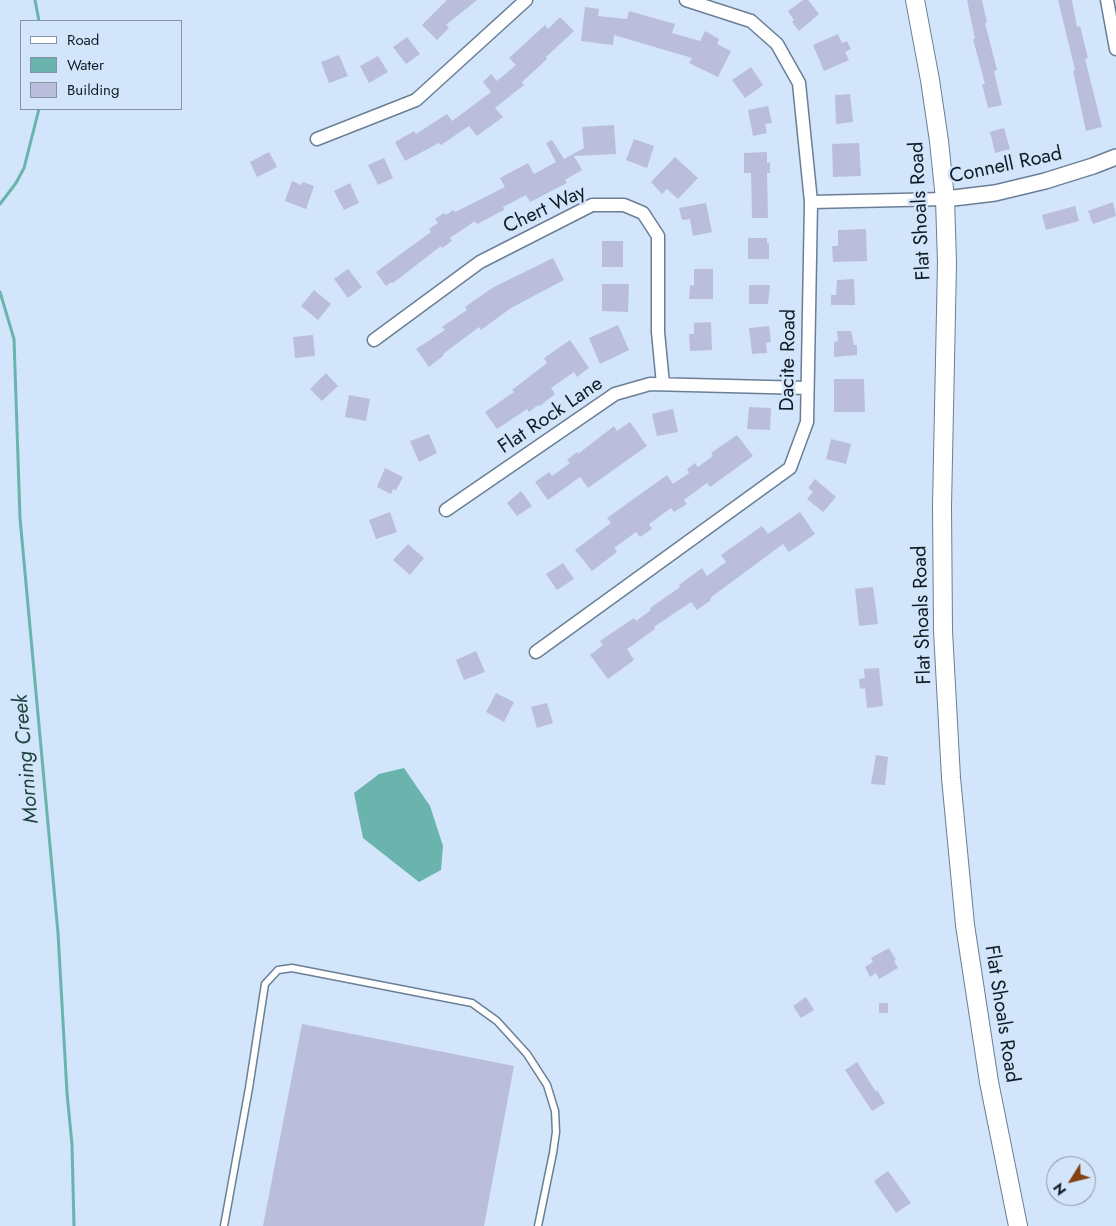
<!DOCTYPE html>
<html>
<head>
<meta charset="utf-8">
<style>
	body { margin:0 }
	#map { position:relative; width:1116px; height:1226px; overflow:hidden; background:#d2e5fa; font-family:Jost,sans-serif }
	canvas { display:block }
	.legend { position:absolute; left:20px; top:20px; width:162px; height:90px; box-sizing:border-box; background:#d2e5fa; border:1px solid #8594a4; margin:0; padding:6px 9px; list-style:none; font-size:15px; color:#121b24 }
	.legend li { display:flex; align-items:center; gap:10px; height:25px }
	.legend b { width:25px; border:1px solid #8594a4 }
	.north { position:absolute; left:1046px; top:1156px; width:50px; height:50px; box-sizing:border-box; background:#d2e5fa; border:1px solid #8594a4; border-radius:50%; rotate:234deg; font-size:14px; font-weight:700; line-height:20px; text-align:center; color:#121b24 }
	.north::after { content:''; display:block; margin:auto; width:18px; height:22px; background:#854213; clip-path:polygon(50% 0,100% 100%,50% 72%,0 100%) }
</style>
</head>
<body>
<div id="map">
<canvas width="1116" height="1226"></canvas>
<ul class="legend">
<li><b style="height:6px;background:#fff"></b>Road</li>
<li><b style="height:14px;background:#6ab4ad"></b>Water</li>
<li><b style="height:14px;background:#bbbddc"></b>Building</li>
</ul>
<div class="north">N</div>
</div>
<script>
const context = document.querySelector('canvas').getContext('2d');
context.lineJoin = 'round';
function fill(path, color) { context.fillStyle = color; context.fill(path, 'evenodd'); }
const poly = rows => new Path2D(rows.map(r => 'M' + r).join(''));
function strokePath(path, color, width, dash) { context.strokeStyle = color; context.lineWidth = width; context.lineCap = dash ? 'butt' : 'round'; context.setLineDash(dash || []); context.stroke(path); }
function drawText(font, color, halo, rows, align = 'center') {
  context.font = font + ' Jost,sans-serif'; context.lineWidth = 5; context.setLineDash([]); context.textBaseline = 'middle'; context.strokeStyle = halo; context.fillStyle = color; for (const [text, x, y, turn = 0] of rows) {
    context.save(); context.translate(x, y); context.rotate((+turn || 0) * Math.PI / 180); context.textAlign = isNaN(turn) ? turn : align; if (halo) context.strokeText(text, 0, 0); context.fillText(text, 0, 0); context.restore();
  }
}
const water = poly([
	[404,768,430,806,443,846,441,870,419,882,363,838,354,793,379,774]
]);
const stream = poly([
	[35,0,39,21],
	[0,204,16,183,24,168,39,109],
	[0,292,14,339,20,518,58,933,67,1093,72,1145,74,1226]
]);
const building = poly([
	[447,0,477,0,446,25,449,28,437,40,422,25],
	[803,0,808,0,819,14,799,31,792,22,794,20,788,11],
	[967,0,982,0,987,23,985,23,997,70,994,71,1002,105,988,108,982,84,985,84,973,39,975,39],
	[1058,0,1072,0,1077,27,1080,26,1088,58,1085,59,1102,127,1086,131,1073,71,1075,70],
	[585,7,599,9,598,16,627,19,629,11,675,24,672,33,700,41,705,31,719,39,717,44,731,51,718,77,689,63,692,58,614,35,613,45,581,41],
	[560,17,574,31,546,57,547,59,522,82,524,85,495,108,503,117,477,136,469,126,441,145,439,143,405,161,395,142,414,131,416,134,447,114,452,121,491,92,483,82,491,74,497,81,516,65,509,58,545,25,548,29],
	[838,34,842,43,847,41,851,49,845,52,849,60,824,71,813,45],
	[407,37,420,54,406,64,393,47],
	[339,55,348,76,329,83,321,62],
	[378,56,388,72,369,83,360,66],
	[751,67,763,85,745,98,732,80],
	[850,94,853,122,836,124,835,95],
	[768,106,772,123,765,124,767,133,753,136,748,110],
	[614,125,616,154,574,156,582,170,565,180,567,183,530,202,526,195,503,207,504,210,477,224,475,221,450,238,452,241,442,248,441,246,393,283,392,282,386,286,376,272,431,232,429,229,438,223,435,219,444,213,446,215,453,210,455,212,505,187,500,178,528,163,534,174,556,162,546,143,552,140,564,159,584,148,582,127],
	[1004,128,1010,149,995,153,990,132],
	[634,139,654,146,647,168,626,160],
	[859,143,861,176,833,177,832,144],
	[269,152,277,167,257,177,250,162],
	[767,152,767,163,770,162,770,173,767,173,768,218,752,218,751,173,744,173,744,153],
	[675,157,698,178,678,199,667,189,662,194,651,182],
	[384,158,393,178,378,185,368,165],
	[292,181,301,185,303,182,314,186,306,209,285,201],
	[350,183,359,203,344,210,334,191],
	[1113,202,1116,216,1093,224,1088,211],
	[706,203,712,232,693,236,690,219,682,220,679,208],
	[1075,206,1079,221,1046,230,1042,215],
	[866,229,867,261,833,262,832,246,838,246,838,230],
	[748,238,767,238,767,243,769,243,769,259,748,259],
	[602,241,623,241,623,267,602,267],
	[553,258,564,280,511,308,481,330,479,327,443,354,444,355,429,367,416,349,445,330,442,327,467,310,465,307,492,288],
	[348,269,362,287,348,298,334,279],
	[694,269,713,269,713,299,689,299,690,285,694,286],
	[854,279,855,305,831,305,831,295,836,295,837,280],
	[602,284,629,284,628,312,602,311],
	[749,285,770,285,768,304,749,304],
	[314,290,331,304,318,320,301,306],
	[711,322,712,350,690,351,689,334,694,334,694,323],
	[618,325,629,350,600,364,589,338],
	[769,326,771,342,766,343,767,353,752,354,749,328],
	[837,331,851,331,854,345,857,345,857,355,834,357,834,342,838,341],
	[313,335,315,356,295,358,293,337],
	[570,340,589,368,577,377,574,372,551,388,555,394,540,406,538,405,529,412,527,409,497,429,485,412,514,392,512,390,547,363,544,358],
	[326,373,338,386,322,401,310,389],
	[834,379,864,379,865,412,834,412],
	[349,395,370,399,366,421,345,417],
	[749,407,771,408,770,430,747,429],
	[673,409,678,432,657,436,652,414],
	[630,422,647,446,588,488,580,477,548,500,535,482,549,472,552,476,570,463,567,460,577,452,578,454,614,426,617,431],
	[429,434,437,453,419,462,410,441],
	[737,435,753,456,710,487,707,483,684,500,687,504,674,512,671,508,649,524,652,529,640,537,636,532,614,548,617,552,592,571,575,550,611,523,607,518,667,475,673,484,689,473,687,469,695,463,698,467,713,456,711,453],
	[831,439,851,444,846,464,826,459],
	[385,468,403,477,396,490,393,489,391,494,377,487],
	[815,479,836,497,823,512,807,499,813,492,808,488],
	[521,491,532,506,517,516,507,503],
	[390,512,397,532,376,539,369,520],
	[800,512,815,534,789,552,783,544,710,598,711,600,697,610,691,602,654,627,655,629,627,649,634,660,608,679,590,655,603,645,600,641,634,618,636,621,651,610,650,608,680,587,679,585,702,568,707,576,726,562,721,555,762,526,768,534],
	[408,544,424,558,410,575,393,560],
	[563,563,574,579,557,590,546,574],
	[873,587,878,624,859,626,855,589],
	[476,651,485,672,464,680,456,660],
	[879,668,883,706,867,708,865,688,860,689,859,679,865,678,864,669],
	[496,693,514,702,504,722,486,712],
	[547,703,553,723,537,728,531,707],
	[876,755,888,757,885,785,871,784],
	[889,948,896,960,894,961,898,968,879,979,876,973,870,977,865,967,873,962,871,958],
	[806,997,814,1010,801,1018,793,1006],
	[879,1003,888,1003,888,1013,879,1013],
	[302,1024,514,1066,484,1226,263,1226],
	[857,1062,876,1092,877,1090,885,1103,872,1111,845,1070],
	[888,1171,911,1203,896,1213,874,1181]
]);
const service = poly([
	[224,1226,249,1088,265,984,278,970,292,968,472,1003,497,1021,527,1054,547,1085,555,1111,556,1132,553,1153,538,1226]
]);
const minor = poly([
	[1107,0,1116,49],
	[317,139,416,100,526,0],
	[811,202,945,199],
	[374,340,480,262,592,205,624,205,643,213,658,236,658,332,663,384],
	[446,510,615,394,650,384,807,388],
	[536,652,790,468,807,422,811,202,799,83,777,44,751,21,686,0]
]);
const tertiary = poly([
	[945,199,995,193,1045,181,1093,166,1116,157]
]);
const secondary = poly([
	[915,0,930,80,939,141,945,199,947,263,942,506,943,631,951,778,965,925,989,1082,1018,1226]
]);
const streetNames = [
	["Connell Road",1006,166,-12],
	["Chert Way",545,210,-25],
	["Flat Shoals Road",921,211,-93],
	["Dacite Road",789,360,-89],
	["Flat Rock Lane",551,416,-34],
	["Flat Shoals Road",923,615,-92],
	["Flat Shoals Road",1001,1014,81]
];
const waterNames = [
	["Morning Creek",27,759,-95]
];
fill(water, '#6ab4ad');
strokePath(stream, '#6ab4ad', 3);
fill(building, '#bbbddc');
strokePath(service, '#6a7f96', 9);
strokePath(minor, '#6a7f96', 15);
strokePath(tertiary, '#6a7f96', 18);
strokePath(secondary, '#6a7f96', 20);
strokePath(service, '#fff', 6);
strokePath(minor, '#fff', 12);
strokePath(tertiary, '#fff', 15);
strokePath(secondary, '#fff', 18);
drawText('20px', '#121b24', '#d2e5fa', streetNames);
drawText('italic 21px', '#1f433f', '#d2e5fa', waterNames);
</script>
</body>
</html>
